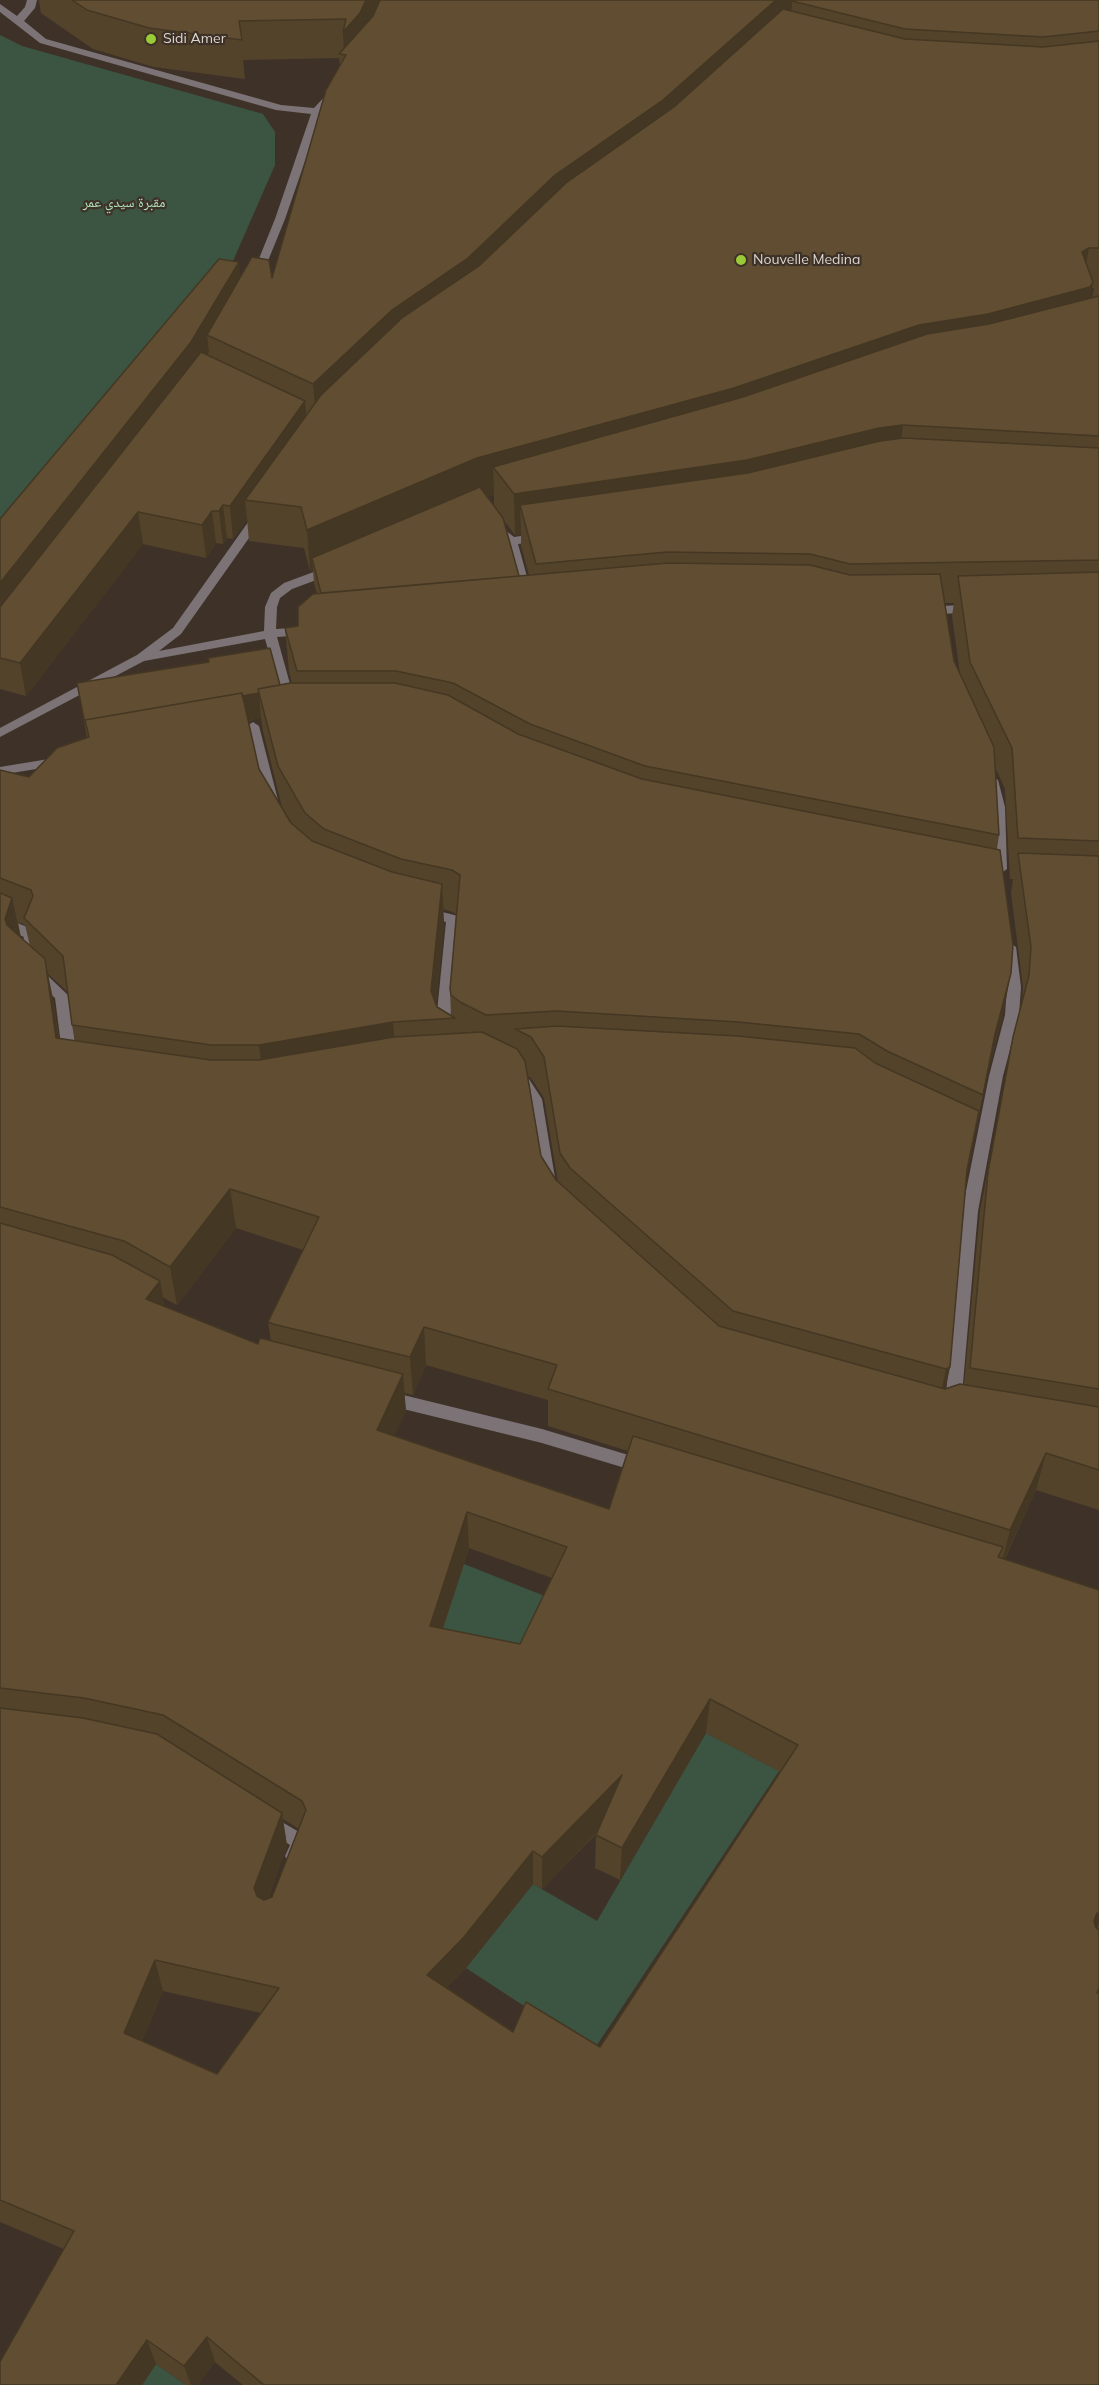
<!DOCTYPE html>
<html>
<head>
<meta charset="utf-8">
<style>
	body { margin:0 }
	canvas { display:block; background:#3e3228 }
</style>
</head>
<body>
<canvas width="1099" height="2385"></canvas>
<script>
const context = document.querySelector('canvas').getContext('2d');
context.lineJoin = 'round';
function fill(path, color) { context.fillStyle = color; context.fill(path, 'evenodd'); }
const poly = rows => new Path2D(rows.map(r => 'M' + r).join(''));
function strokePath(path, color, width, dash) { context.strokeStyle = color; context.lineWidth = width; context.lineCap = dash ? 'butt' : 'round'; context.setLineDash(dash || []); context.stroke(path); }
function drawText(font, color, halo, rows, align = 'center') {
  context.font = font + ' Mulish,"Noto Naskh Arabic",sans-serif'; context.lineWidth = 4.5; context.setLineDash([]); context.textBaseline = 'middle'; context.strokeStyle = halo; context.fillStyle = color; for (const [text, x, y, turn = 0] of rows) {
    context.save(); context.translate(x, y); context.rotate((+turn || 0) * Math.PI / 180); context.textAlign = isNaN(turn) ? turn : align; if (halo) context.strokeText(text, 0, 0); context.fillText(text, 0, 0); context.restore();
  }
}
const green = poly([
	[0,35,22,46,263,114,275,132,275,165,222,286,0,552],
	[464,1564,552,1599,511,1677,432,1661],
	[706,1733,779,1771,593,2051,466,1968,533,1884,597,1921],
	[156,2364,186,2385,142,2385]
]);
const minor = poly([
	[27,0,37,0,35,8,24,21,46,39,281,105,314,108,330,91,338,91,338,95,322,112,285,219,261,278,252,276,275,219,311,114,276,110,40,43,0,12,0,4,17,16,25,7,27,0],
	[260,510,266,514,181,634,159,651,264,631,265,607,271,593,284,583,327,567,335,567,335,573,292,589,280,598,277,607,276,629,305,627,311,631,305,635,277,637,295,702,294,705,289,706,283,702,265,639,144,661,0,737,0,728,137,655,173,628,256,511,260,510],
	[505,530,514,537,541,533,547,537,541,541,518,544,532,595,530,598,526,599,520,595,505,542,499,534,505,530],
	[984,604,988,605,988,611,942,614,936,610,942,606,984,604],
	[253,722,259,726,278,800,271,805,264,800,247,726,253,722],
	[61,757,68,761,66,764,0,775,0,767,61,757],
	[991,776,998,780,1005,807,1007,869,1000,874,993,869,991,807,984,780,991,776],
	[423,907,458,916,460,919,449,1032,442,1037,435,1032,446,922,418,915,416,912,418,909,423,907],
	[0,916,37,931,39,935,30,959,69,996,77,1060,75,1064,65,1064,63,1060,55,998,18,964,16,960,24,937,0,927,0,916],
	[1009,942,1016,947,1021,987,1019,1015,1003,1076,978,1211,961,1406,959,1411,953,1413,947,1411,945,1406,962,1211,989,1076,1005,1015,1007,987,1002,947,1009,942],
	[516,1074,529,1079,542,1099,556,1184,554,1188,549,1190,544,1188,542,1184,528,1100,519,1087,509,1079,516,1074],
	[387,1391,542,1429,645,1460,651,1462,653,1467,651,1472,645,1474,542,1443,387,1405,381,1403,379,1398,381,1393,387,1391],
	[270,1815,306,1836,309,1842,300,1862,294,1864,288,1862,285,1856,290,1845,264,1829,261,1823,264,1817,270,1815]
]);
const wall = poly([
	[39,0,1099,0,1099,1510,1036,1490,1005,1559,1099,1590,1099,2385,243,2385,215,2362,197,2385,186,2385,156,2364,142,2385,0,2385,64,2249,0,2222,0,770,29,777,87,738,77,683,209,662,208,658,280,685,292,683,289,671,285,628,298,626,317,593,314,583,313,570,310,571,304,548,249,541,247,519,233,539,227,538,223,544,216,543,206,558,143,544,26,696,0,689,0,519,240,277,272,278,340,65,339,58,243,60,245,79,154,67,93,49,41,13],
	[1092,288,1094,288,1092,297,1090,298],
	[494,495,494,506,487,496],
	[503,519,515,535,521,534,521,546,529,575,519,576],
	[945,603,954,603,952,616,960,674,954,661],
	[261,718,263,731,282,807,259,769,248,721],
	[995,767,1005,789,1010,879,1013,879,1011,893,1023,987,1022,1002,1013,1037,980,1211,964,1385,945,1389,950,1367,967,1173,987,1075,1003,1015,997,849,999,835],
	[443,909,453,912,456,914,450,989,451,1016,437,1007,436,1003,444,924],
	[18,922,25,925,30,946,21,938],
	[47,973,68,992,72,1025,75,1041,59,1038,53,999],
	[528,1076,531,1078,544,1098,558,1182,541,1156],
	[236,1228,303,1250,268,1322,271,1341,258,1344,164,1307,162,1297,177,1305],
	[426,1365,548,1400,548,1426,628,1451,609,1509,394,1436,406,1411,404,1393,413,1395],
	[469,1548,552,1578,520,1644,443,1629],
	[706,1733,780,1772,600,2047,513,2032,446,1988,466,1968,533,1884,542,1889,598,1832,596,1835,595,1868,620,1880],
	[283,1819,299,1829,272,1897,268,1899,287,1846],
	[163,1991,261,2013,217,2074,142,2041]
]);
const shadedWall = poly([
	[366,0,386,0,346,55,344,55,343,32],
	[776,0,808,0,792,1,791,19,317,424,313,384,392,310,555,175],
	[1089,248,1082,288,1093,282,1086,322,493,467,494,495,478,499,312,558,313,570,310,571,307,530,477,458,1082,252],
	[239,262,242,295,207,335,209,352,195,375,0,624,0,583],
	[305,401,308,434,245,500,247,519,233,539,230,506],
	[903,425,898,466,520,505,521,534,515,535,514,494,879,428],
	[223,505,227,538,223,544,219,511],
	[212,511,216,543,206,558,202,525],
	[138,512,143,544,26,696,20,663],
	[259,693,261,718,91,749,86,723],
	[442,884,444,924,434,1020,431,991],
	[12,898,21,938,14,959,5,919],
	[45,959,53,999,64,1078,56,1038],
	[1011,973,1003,1015,987,1075,995,1034],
	[393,1022,396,1062,264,1085,259,1045],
	[230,1189,236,1228,177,1305,170,1267],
	[160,1281,167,1320,146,1299],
	[424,1327,426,1365,413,1395,410,1357],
	[950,1367,942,1406,938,1408,946,1369],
	[403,1374,406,1411,380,1467,377,1430],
	[1046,1453,1036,1490,1001,1566,1010,1530],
	[467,1512,469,1548,432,1661,430,1626],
	[710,1699,706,1733,620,1880,622,1848],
	[622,1775,620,1808,542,1889,542,1857],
	[282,1813,287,1846,260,1920,254,1888],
	[533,1851,533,1884,466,1968,429,2006,427,1975],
	[1097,1913,1099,1913,1099,1924,1092,1942,1082,1952],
	[155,1960,163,1991,133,2063,124,2033],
	[207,2337,215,2362,197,2385,191,2385,184,2366],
	[147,2340,156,2364,142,2385,116,2385]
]);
const building = poly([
	[72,0,366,0,360,13,343,32,346,19,239,21,242,40,149,28,87,10,72,0],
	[380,0,776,0,663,100,555,175,468,258,392,310,313,384,207,335,252,257,269,260,272,278,326,90,346,55,339,54,373,16,380,0],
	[793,0,1099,0,1099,31,1043,37,905,29,792,1,793,0],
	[783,9,905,39,1043,47,1099,41,1099,248,1089,248,1082,252,1093,282,1090,287,988,314,919,325,734,388,477,458,307,530,301,507,245,500,321,395,402,318,479,266,566,183,674,107,783,9],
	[219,259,239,262,191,342,0,583,0,519,219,259],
	[1099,296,1099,436,903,425,879,428,747,460,514,494,493,467,743,397,927,334,989,324,1099,296],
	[201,352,305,401,230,506,223,505,219,511,212,511,202,525,138,512,20,663,0,658,0,607,201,352],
	[903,438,1099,448,1099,560,850,564,810,554,667,552,536,564,520,505,748,473,880,441,903,438],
	[480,487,503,518,519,576,321,593,312,558,480,487],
	[668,563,810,565,850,575,940,574,954,661,994,747,999,835,645,766,530,724,453,683,396,671,297,671,285,628,298,626,298,607,313,594,668,563],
	[1099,572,1099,841,1018,838,1012,748,970,662,958,576,1099,572],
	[270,648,280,685,258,689,259,693,242,696,242,693,85,720,85,724,77,683,209,662,208,658,270,648],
	[290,683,395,683,448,695,518,734,642,779,1000,850,1013,945,1011,973,995,1034,983,1095,887,1051,859,1034,738,1022,557,1011,486,1015,460,1002,451,995,450,989,460,875,452,870,401,859,324,829,305,813,278,766,258,689,290,683],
	[242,693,259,769,291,823,312,841,392,872,442,884,431,991,437,1007,455,1018,393,1022,259,1045,211,1045,72,1025,63,956,24,918,33,896,31,890,0,878,0,770,29,777,57,748,89,737,85,720,242,693],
	[1018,853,1099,856,1099,1389,970,1368,988,1172,1013,1037,1029,975,1031,947,1018,853],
	[0,893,12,898,5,919,7,925,45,959,56,1038,211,1060,259,1060,394,1037,482,1032,517,1049,525,1061,541,1156,556,1180,719,1326,945,1389,960,1384,1099,1407,1099,1470,1046,1453,1010,1530,548,1389,557,1365,424,1327,410,1357,273,1324,268,1322,319,1217,230,1189,170,1267,124,1241,0,1207,0,893],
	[557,1026,738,1036,855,1048,875,1063,979,1111,967,1170,950,1367,946,1369,733,1311,570,1168,560,1153,544,1057,531,1037,515,1029,557,1026],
	[0,1223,112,1255,160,1281,146,1299,258,1344,260,1338,403,1374,377,1430,609,1509,633,1436,1003,1547,998,1557,1099,1590,1099,1913,1097,1913,1094,1921,1096,1928,1099,1930,1099,1988,1097,1993,1099,1991,1099,2385,264,2385,207,2337,184,2366,147,2340,116,2385,0,2385,0,2362,74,2231,0,2200,0,1708,83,1718,157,1734,282,1813,254,1888,257,1896,264,1900,272,1897,306,1810,302,1801,163,1715,84,1698,0,1688,0,1223],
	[467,1512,567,1547,520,1644,430,1626,467,1512],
	[710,1699,798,1745,600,2047,526,2002,513,2032,427,1975,464,1937,533,1851,542,1857,622,1775,596,1835,622,1848,710,1699],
	[155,1960,279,1988,217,2074,124,2033,155,1960]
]);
const markers = [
	[151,39,6,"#99cb36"],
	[741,260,6,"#99cb36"]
];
const farPoinames = [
	["Sidi Amer",163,39],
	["Nouvelle Medina",753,260]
];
const farParknames = [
	["مقبرة سيدي عمر",124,203]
];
fill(green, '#3b5542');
fill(minor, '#7c7376');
fill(wall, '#53432b');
fill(shadedWall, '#443723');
fill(building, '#614e32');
strokePath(building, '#443723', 1.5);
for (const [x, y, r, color] of markers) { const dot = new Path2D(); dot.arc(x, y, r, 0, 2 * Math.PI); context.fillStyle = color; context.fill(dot); strokePath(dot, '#3e3228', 2); }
drawText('14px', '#dcd5ce', '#3e3228', farPoinames, 'left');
drawText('14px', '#ace3bb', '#3e3228', farParknames);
</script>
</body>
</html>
